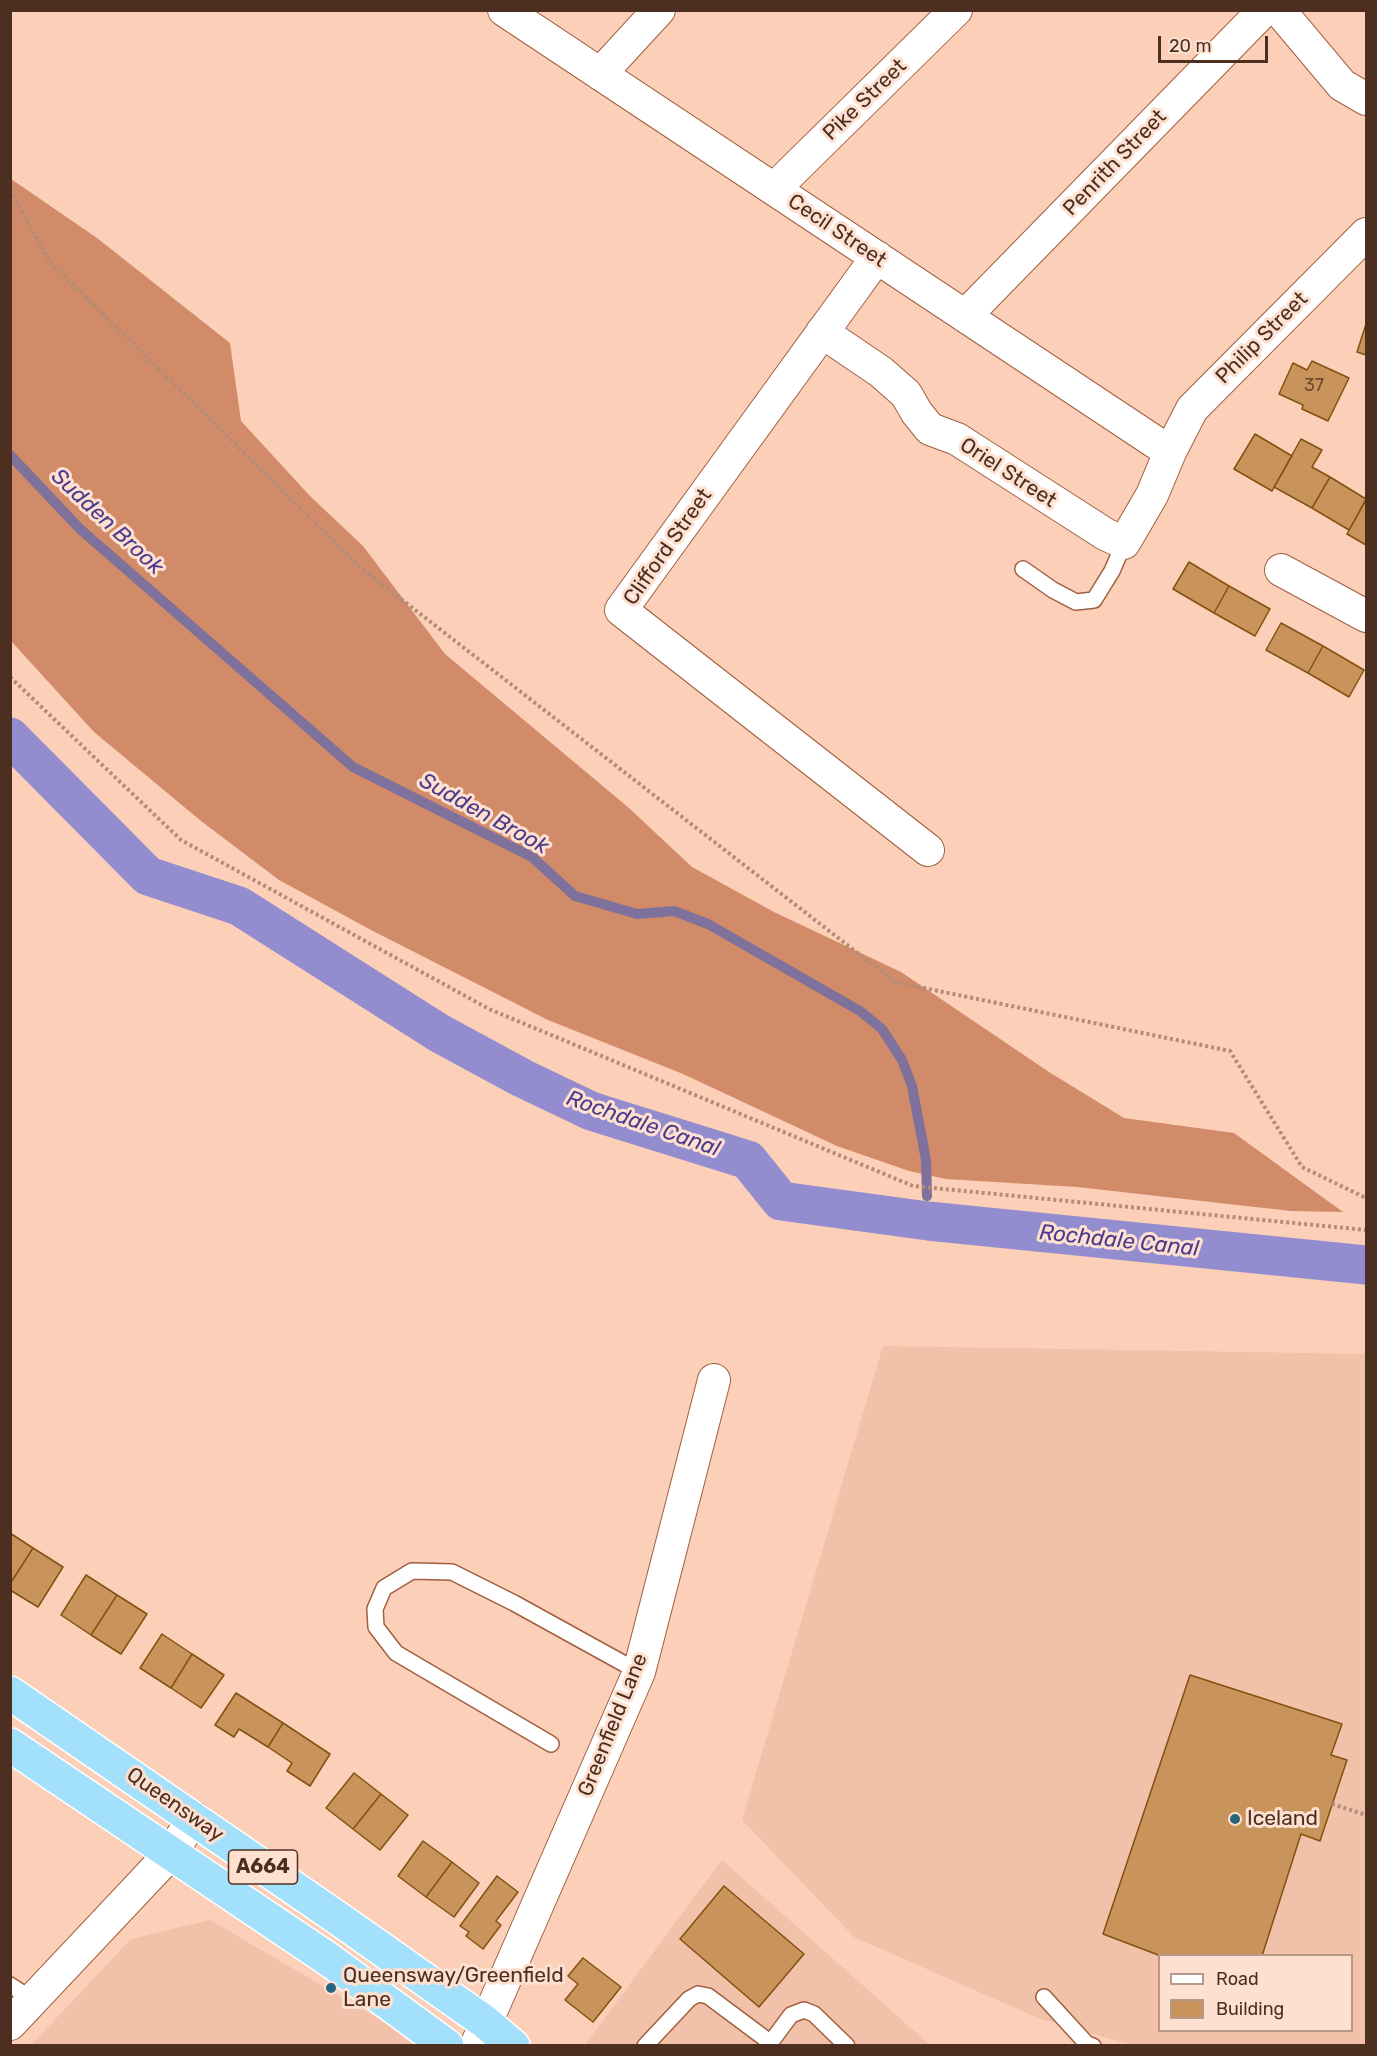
<!DOCTYPE html>
<html>
<head>
<meta charset="utf-8">
<style>
	body { margin:0 }
	#map { position:relative; width:1377px; height:2056px; overflow:hidden; background:#fccfb9; font-family:Rubik,sans-serif }
	canvas { display:block }
	.frame { position:absolute; inset:0; border:12px solid #4c2f20; pointer-events:none }
	.legend { position:absolute; left:1158px; top:1954px; width:195px; height:78px; box-sizing:border-box; background:#fee0d1; border:2px solid #b7998a; margin:0; padding:8px 10px; list-style:none; font-size:18px; color:#4c2f20 }
	.legend li { display:flex; align-items:center; gap:12px; height:30px }
	.legend b { width:30px; border:2px solid #b7998a }
	.scale { position:absolute; left:1158px; top:36px; width:110px; height:27px; box-sizing:border-box; border:3px solid #4c2f20; border-top:0; padding-left:8px; font-size:18px; line-height:21px; white-space:nowrap; color:#4c2f20; -webkit-text-stroke:4px #fee0d1; paint-order:stroke }
</style>
</head>
<body>
<div id="map">
<canvas width="1377" height="2056"></canvas>
<div class="frame"></div>
<ul class="legend">
<li><b style="height:8px;background:#fff"></b>Road</li>
<li><b style="height:16px;background:#c9945b"></b>Building</li>
</ul>
<div class="scale">20 m</div>
</div>
<script>
const context = document.querySelector('canvas').getContext('2d');
context.lineJoin = 'round';
function fill(path, color) { context.fillStyle = color; context.fill(path, 'evenodd'); }
const poly = rows => new Path2D(rows.map(r => 'M' + r).join(''));
function strokePath(path, color, width, dash) { context.strokeStyle = color; context.lineWidth = width; context.lineCap = dash ? 'butt' : 'round'; context.setLineDash(dash || []); context.stroke(path); }
function drawText(font, color, halo, rows, align = 'center') {
  context.font = font + ' Rubik,sans-serif'; context.lineWidth = 6; context.setLineDash([]); context.textBaseline = 'middle'; context.strokeStyle = halo; context.fillStyle = color; for (const [text, x, y, turn = 0] of rows) {
    context.save(); context.translate(x, y); context.rotate((+turn || 0) * Math.PI / 180); context.textAlign = isNaN(turn) ? turn : align; if (halo) context.strokeText(text, 0, 0); context.fillText(text, 0, 0); context.restore();
  }
}
const built = poly([
	[883,1346,1366,1354,1366,2045,1132,2045,1038,2018,854,1937,742,1820],
	[1160,1956,1352,1956,1352,2030,1160,2030],
	[722,1860,930,2045,584,2046],
	[210,1920,391,2026,412,2045,31,2045,131,1939]
]);
const forest = poly([
	[11,179,97,238,230,343,241,421,310,496,363,546,445,654,629,808,692,867,774,912,901,972,1049,1072,1124,1118,1234,1133,1343,1212,1291,1211,1077,1187,946,1179,909,1171,837,1146,683,1074,548,1020,371,930,279,880,201,821,94,732,11,641]
]);
const stream = poly([
	[10,455,80,529,353,767,532,857,575,896,637,914,674,911,708,924,860,1011,882,1029,902,1060,912,1086,926,1160,927,1196]
]);
const canal = poly([
	[10,737,148,876,239,906,439,1033,522,1078,591,1111,748,1160,781,1201,928,1221,1366,1265]
]);
const building = poly([
	[1366,324,1366,355,1357,352,1366,324],
	[1312,361,1349,378,1328,421,1302,409,1303,405,1279,394,1293,363,1307,370,1312,361],
	[1255,434,1292,456,1272,491,1234,469,1255,434],
	[1301,439,1322,450,1312,467,1330,477,1312,508,1274,487,1301,439],
	[1330,477,1366,499,1349,530,1312,508,1330,477],
	[1366,500,1366,545,1347,534,1366,500],
	[1189,562,1229,586,1214,613,1173,589,1189,562],
	[1229,586,1270,609,1255,636,1214,613,1229,586],
	[1281,623,1323,646,1308,673,1266,650,1281,623],
	[1323,646,1364,670,1349,697,1308,673,1323,646],
	[10,1533,33,1548,10,1584,10,1533],
	[33,1548,63,1567,38,1607,10,1590,10,1584,33,1548],
	[86,1575,117,1595,91,1635,61,1615,86,1575],
	[117,1595,147,1614,121,1654,91,1635,117,1595],
	[162,1634,192,1654,171,1688,140,1668,162,1634],
	[192,1654,224,1675,201,1708,171,1688,192,1654],
	[1190,1675,1342,1724,1331,1755,1347,1760,1320,1841,1301,1834,1262,1956,1161,1956,1103,1934,1190,1675],
	[236,1693,283,1723,268,1747,239,1729,234,1737,215,1725,236,1693],
	[283,1723,330,1754,310,1786,287,1771,292,1763,268,1747,283,1723],
	[354,1773,381,1794,353,1829,326,1808,354,1773],
	[381,1794,408,1815,380,1850,353,1829,381,1794],
	[423,1841,452,1862,426,1897,398,1876,423,1841],
	[452,1862,479,1883,454,1917,426,1897,452,1862],
	[497,1876,518,1892,496,1921,501,1925,483,1949,466,1936,469,1932,460,1926,497,1876],
	[724,1886,804,1954,759,2007,680,1939,724,1886],
	[583,1958,621,1987,593,2022,565,2000,578,1984,568,1976,583,1958]
]);
const path = poly([
	[10,189,49,261,361,568,895,982,1230,1051,1302,1167,1366,1198],
	[10,677,181,840,489,1009,913,1186,1366,1230],
	[1332,1804,1366,1815]
]);
const service = poly([
	[1023,569,1053,590,1076,602,1094,600,1112,571,1124,543],
	[551,1744,396,1653,376,1627,375,1609,384,1588,412,1571,452,1572,514,1603,639,1672],
	[10,1985,33,2000],
	[1044,1997,1087,2044,1093,2046],
	[645,2046,689,1999,698,1994,708,1996,771,2043],
	[768,2046,791,2015,804,2010,814,2014,847,2046]
]);
const minor = poly([
	[504,10,1170,452],
	[1279,10,1342,85,1366,99],
	[600,74,659,10],
	[774,189,956,10],
	[877,257,621,610,928,850],
	[965,316,1264,10],
	[822,332,881,372,906,394,917,413,930,429,957,439,1105,534,1124,543,1152,495,1170,452,1192,409,1366,234],
	[1281,570,1366,616],
	[10,2024,171,1853,194,1818],
	[476,2046,639,1672,714,1380]
]);
const trunk = poly([
	[10,1693,339,1919,485,2022,513,2046],
	[10,1745,328,1959,447,2046]
]);
const markers = [
	[1235,1819,6,"#28647c"],
	[331,1988,6,"#28647c"]
];
const numberNames = [
	["37",1314,386]
];
const shields = [
	[263,1867,69]
];
const shieldNames = [
	["A664",263,1867]
];
const streetNames = [
	["Pike Street",865,100,-44],
	["Penrith Street",1115,163,-46],
	["Cecil Street",837,231,34],
	["Philip Street",1262,338,-45],
	["Oriel Street",1008,473,33],
	["Clifford Street",668,547,-55],
	["Greenfield Lane",613,1725,-68],
	["Queensway",175,1805,35]
];
const poiNames = [
	["Iceland",1247,1819],
	["Queensway/Greenfield",343,1976],
	["Lane",343,2000]
];
const waterNames = [
	["Sudden Brook",107,522,43],
	["Sudden Brook",484,814,29],
	["Rochdale Canal",643,1124,19],
	["Rochdale Canal",1119,1241,6]
];
fill(built, '#f2c1a9');
fill(forest, '#d18b68');
strokePath(stream, '#7e719b', 10);
strokePath(canal, '#938dd0', 39);
fill(building, '#c9945b');
strokePath(building, '#825110', 1.5);
strokePath(service, '#a15f3d', 18);
strokePath(minor, '#a15f3d', 34);
strokePath(trunk, '#fff', 36);
strokePath(path, '#b28c79', 4, [3, 3]);
strokePath(service, '#fff', 15);
strokePath(minor, '#fff', 32);
strokePath(trunk, '#a2e0fb', 33);
for (const [x, y, r, color] of markers) { const dot = new Path2D(); dot.arc(x, y, r, 0, 2 * Math.PI); context.fillStyle = color; context.fill(dot); strokePath(dot, '#fee0d1', 2); }
drawText('18px', '#6b482f', null, numberNames);
for (const [x, y, w] of shields) { const box = new Path2D(); box.roundRect(x - w / 2, y - 17, w, 34, 4.5); context.fillStyle = '#fee0d1'; context.fill(box); strokePath(box, '#4c2f20', 1.5); }
drawText('bold 20px', '#4c2f20', null, shieldNames);
drawText('21px', '#4c2f20', '#fee0d1', streetNames);
drawText('21px', '#4c2f20', '#fee0d1', poiNames, 'left');
drawText('italic 22px', '#4a3b8c', '#fee0d1', waterNames);
</script>
</body>
</html>
